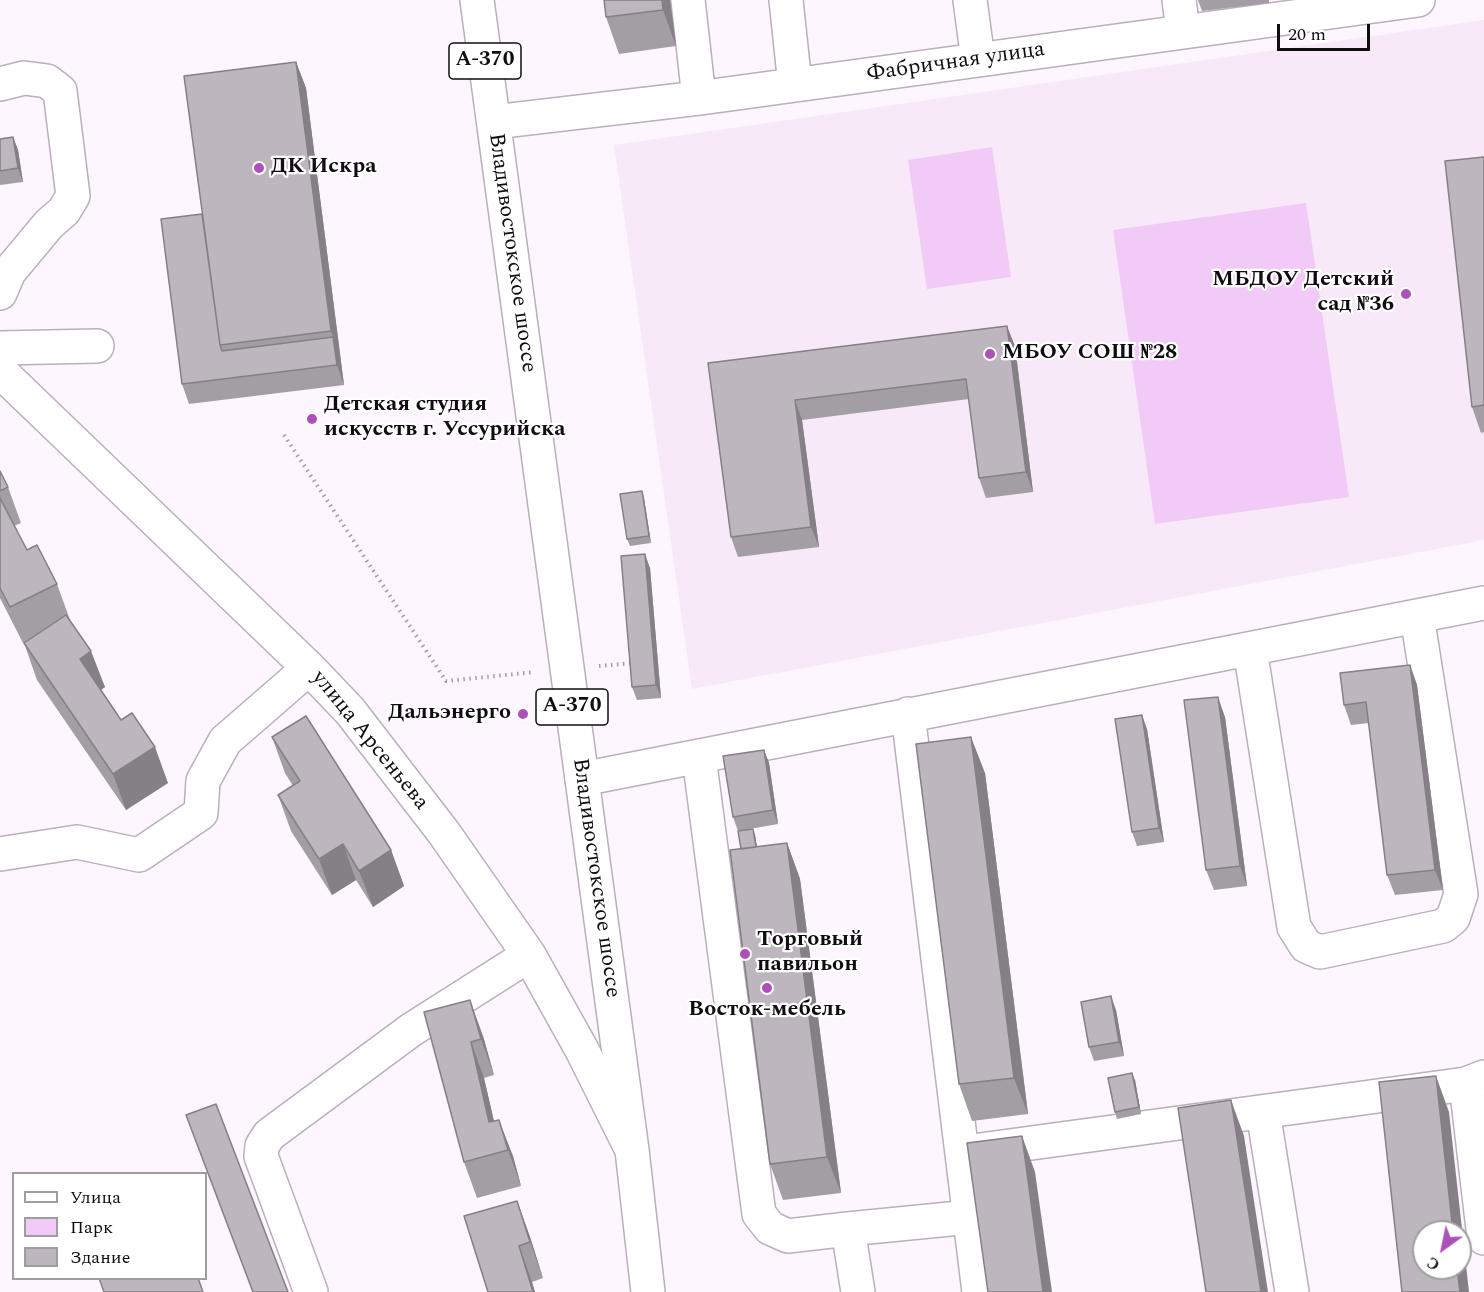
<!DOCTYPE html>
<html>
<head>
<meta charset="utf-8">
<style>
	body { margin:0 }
	#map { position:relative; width:1484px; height:1292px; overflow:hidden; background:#fdf6fe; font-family:Spectral,serif }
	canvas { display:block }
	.legend { position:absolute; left:12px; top:1172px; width:195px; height:108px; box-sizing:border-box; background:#fff; border:2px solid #9f9e9f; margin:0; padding:8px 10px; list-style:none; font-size:18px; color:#100d10 }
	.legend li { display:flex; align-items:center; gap:12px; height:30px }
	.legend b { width:30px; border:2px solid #9f9e9f }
	.north { position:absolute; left:1412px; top:1220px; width:60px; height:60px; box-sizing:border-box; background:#fff; border:2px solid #9f9e9f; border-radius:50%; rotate:213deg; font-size:16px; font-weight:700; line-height:24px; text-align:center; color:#100d10 }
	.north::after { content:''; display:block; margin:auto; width:21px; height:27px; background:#ae50ba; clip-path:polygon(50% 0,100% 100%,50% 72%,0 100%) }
	.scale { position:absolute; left:1277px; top:24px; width:93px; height:27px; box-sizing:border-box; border:3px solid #100d10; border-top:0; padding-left:8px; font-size:18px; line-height:21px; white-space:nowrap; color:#100d10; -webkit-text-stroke:4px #fff; paint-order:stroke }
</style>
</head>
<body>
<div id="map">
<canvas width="1484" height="1292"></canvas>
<ul class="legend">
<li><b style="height:8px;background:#fff"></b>Улица</li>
<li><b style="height:16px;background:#f2caf7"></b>Парк</li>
<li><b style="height:16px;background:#beb6bf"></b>Здание</li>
</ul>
<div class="north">С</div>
<div class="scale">20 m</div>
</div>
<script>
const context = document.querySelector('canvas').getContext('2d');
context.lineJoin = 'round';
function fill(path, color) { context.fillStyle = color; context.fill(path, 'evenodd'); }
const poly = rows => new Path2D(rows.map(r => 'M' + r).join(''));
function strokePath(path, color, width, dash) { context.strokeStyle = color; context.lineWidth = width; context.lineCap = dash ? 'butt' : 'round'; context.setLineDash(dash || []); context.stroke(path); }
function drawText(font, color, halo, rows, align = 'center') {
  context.font = font + ' Spectral,serif'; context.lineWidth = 4.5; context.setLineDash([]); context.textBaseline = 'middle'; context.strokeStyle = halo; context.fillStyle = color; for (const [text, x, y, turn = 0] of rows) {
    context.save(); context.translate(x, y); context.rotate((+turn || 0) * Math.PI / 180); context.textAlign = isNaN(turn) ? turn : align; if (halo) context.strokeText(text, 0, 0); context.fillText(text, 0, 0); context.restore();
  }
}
const built = poly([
	[1484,20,1484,540,692,689,614,145]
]);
const green = poly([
	[992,147,1011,277,927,289,908,160],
	[1306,203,1349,497,1155,524,1113,230]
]);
const path = poly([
	[284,435,446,681,535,672],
	[599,666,633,663]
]);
const minor = poly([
	[688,0,699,98],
	[786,0,795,85],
	[970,0,978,60],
	[1179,0,1183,30],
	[0,84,24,78,47,81,60,91,73,196,64,211,49,224,9,272,0,293],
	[494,122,699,98,1418,0],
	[0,348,97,346],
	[0,371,309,668,350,711,444,833,529,955,582,1050,630,1146],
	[1250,649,1294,927,1306,946,1320,952,1443,926,1453,918,1461,894,1417,616],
	[908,714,979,1292],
	[699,757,759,1214,770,1228,788,1236,848,1229,858,1292],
	[582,779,1484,603],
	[0,854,77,842,139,855,201,813,203,781,225,741,309,668],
	[1466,1084,1484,1238],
	[1263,1112,1292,1292],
	[980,1150,1466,1084,1484,1077],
	[848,1229,970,1217],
	[311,1292,261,1156,262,1146,269,1135,411,1030,529,955]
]);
const highway = poly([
	[477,0,632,1150,648,1292]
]);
const wall = poly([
	[604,0,670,0,676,46,619,54,606,17],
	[1198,0,1269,0,1269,3,1202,11],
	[296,62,306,88,344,385,189,404,182,384,202,214],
	[13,137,18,150,23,182,0,185,0,139],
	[1484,157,1484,432,1481,433,1472,407],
	[1015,346,1033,492,986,498,979,478,969,399,802,420,819,547,738,557,731,537,708,363],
	[0,471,8,487,21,523,14,526,27,550,57,584,70,620,105,687,101,690,121,720,168,783,126,810,37,680,24,643,26,642,23,643,0,598],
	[642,491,644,498,651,543,630,546,627,539],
	[650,568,661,698,637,700,632,687],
	[1410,665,1417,685,1443,890,1395,895,1387,875,1369,723,1351,725,1344,705],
	[1225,717,1247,886,1214,890,1206,870],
	[1147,729,1164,842,1137,846,1132,832],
	[272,737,391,850,404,886,373,907,356,880,332,895,291,831,278,795,293,786,285,773],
	[764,750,769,763,778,824,738,831,733,817],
	[985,773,1028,1114,972,1121,959,1084],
	[755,835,757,847,787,843,800,879,841,1193,783,1200,770,1164,741,849],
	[1116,1010,1124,1056,1094,1061,1089,1047],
	[424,1012,483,1036,494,1075,484,1078,494,1121,513,1156,521,1186,477,1198,464,1162],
	[1135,1080,1141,1114,1117,1119,1115,1112],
	[517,1201,530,1237,543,1278,532,1282,535,1292,488,1292]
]);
const shadedWall = poly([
	[662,0,670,0,676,46,663,10],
	[296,62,306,88,344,385,337,365,333,337,331,331],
	[13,137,18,150,23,182,18,168],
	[1007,326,1015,346,1033,492,1026,472],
	[795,400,802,420,819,547,811,527],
	[642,491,644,498,651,543,649,536],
	[645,554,650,568,661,698,656,685],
	[91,651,105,687,93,695,80,659],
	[1410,665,1417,685,1443,890,1435,870],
	[1218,697,1225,717,1247,886,1240,866],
	[1142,715,1147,729,1164,842,1159,828],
	[971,737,985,773,1028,1114,1014,1078],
	[155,747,168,783,126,810,113,774],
	[764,750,769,763,778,824,773,810],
	[753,829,755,835,758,854,756,847],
	[787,843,800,879,841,1193,827,1157],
	[343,844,356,880,332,895,319,859],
	[391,850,404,886,373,907,359,871],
	[1111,996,1116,1010,1124,1056,1119,1042],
	[470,1000,483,1036,494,1075,481,1039],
	[471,1042,484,1078,501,1152,489,1122],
	[1132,1073,1135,1080,1141,1114,1139,1107],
	[1436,1076,1449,1112,1469,1292,1460,1292,1457,1268,1460,1268,1460,1232,1453,1232],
	[1231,1100,1244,1136,1268,1292,1261,1292],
	[499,1120,513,1156,521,1186,508,1150],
	[1022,1136,1035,1172,1052,1292,1043,1292],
	[517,1201,530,1237,543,1278,530,1242],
	[519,1246,532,1282,535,1292,533,1292]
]);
const building = poly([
	[604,0,662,0,663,10,606,17,604,0],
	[296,62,331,331,220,345,184,76,296,62],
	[13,137,18,168,0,171,0,139,13,137],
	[1484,157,1484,405,1472,407,1445,161,1484,157],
	[202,214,220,345,222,351,333,337,337,365,182,384,161,219,202,214],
	[1007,326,1026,472,979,478,966,379,795,400,811,527,731,537,708,363,1007,326],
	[0,471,8,487,0,491,0,471],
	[642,491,649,536,627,539,620,494,642,491],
	[0,498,27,550,37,545,57,584,10,607,0,588,0,498],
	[645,554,656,685,632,687,621,556,645,554],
	[66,615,91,651,80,659,121,720,132,713,155,747,113,774,24,643,66,615],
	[1410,665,1435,870,1387,875,1366,702,1344,705,1340,673,1410,665],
	[1218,697,1240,866,1206,870,1184,700,1218,697],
	[1142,715,1159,828,1132,832,1115,719,1142,715],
	[306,716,391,850,359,871,343,844,319,859,278,795,300,781,272,737,306,716],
	[971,737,1014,1078,959,1084,916,744,971,737],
	[764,750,773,810,733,817,723,756,764,750],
	[753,829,756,847,741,849,738,831,753,829],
	[787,843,827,1157,770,1164,730,850,787,843],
	[1111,996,1119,1042,1089,1047,1081,1002,1111,996],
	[470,1000,481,1039,471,1042,489,1122,499,1120,508,1150,464,1162,424,1012,470,1000],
	[1132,1073,1139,1107,1115,1112,1108,1078,1132,1073],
	[1436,1076,1453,1232,1424,1232,1424,1268,1457,1268,1460,1292,1402,1292,1379,1082,1436,1076],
	[1231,1100,1261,1292,1206,1292,1178,1108,1231,1100],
	[216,1104,288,1292,253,1292,186,1115,216,1104],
	[1022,1136,1043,1292,988,1292,967,1143,1022,1136],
	[517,1201,530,1242,519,1246,533,1292,488,1292,464,1216,517,1201],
	[99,1278,198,1278,203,1292,104,1292,99,1278]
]);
const markers = [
	[259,168,6,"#ae50ba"],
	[1406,294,6,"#ae50ba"],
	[990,354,6,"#ae50ba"],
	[312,419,6,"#ae50ba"],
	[523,714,6,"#ae50ba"],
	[745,954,6,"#ae50ba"],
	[767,988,6,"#ae50ba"]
];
const shields = [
	[485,61,72],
	[572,707,72]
];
const shieldNames = [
	["А-370",485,61],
	["А-370",572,707]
];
const streetNames = [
	["Фабричная улица",956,63,-8],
	["Владивостокское шоссе",511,253,82],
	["улица Арсеньева",369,741,51],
	["Владивостокское шоссе",595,878,82]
];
const poiNames = [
	["ДК Искра",271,168],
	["МБДОУ Детский",1394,281,"right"],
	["сад №36",1394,306,"right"],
	["МБОУ СОШ №28",1002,354],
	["Детская студия",324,406],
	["искусств г. Уссурийска",324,431],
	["Дальэнерго",511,714,"right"],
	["Торговый",757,941],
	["павильон",757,966],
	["Восток-мебель",767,1011,"center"]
];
fill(built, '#f8e9f9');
fill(green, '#f2caf7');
strokePath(minor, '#b9b0ba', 36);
strokePath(highway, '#b9b0ba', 36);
strokePath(path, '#a29ca2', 4, [1.5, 4.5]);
strokePath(minor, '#fff', 33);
strokePath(highway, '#fff', 33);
fill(wall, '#a39da4');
fill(shadedWall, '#857f86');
fill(building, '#beb6bf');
strokePath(building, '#857f86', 1.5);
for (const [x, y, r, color] of markers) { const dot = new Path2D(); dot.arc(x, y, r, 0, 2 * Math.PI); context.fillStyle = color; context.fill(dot); strokePath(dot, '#fff', 2); }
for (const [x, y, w] of shields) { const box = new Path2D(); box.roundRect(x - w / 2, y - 18, w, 36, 4.5); context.fillStyle = '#fff'; context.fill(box); strokePath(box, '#100d10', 1.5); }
drawText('bold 21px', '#100d10', null, shieldNames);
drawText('22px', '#100d10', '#fff', streetNames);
drawText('bold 22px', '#100d10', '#fff', poiNames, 'left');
</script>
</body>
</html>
